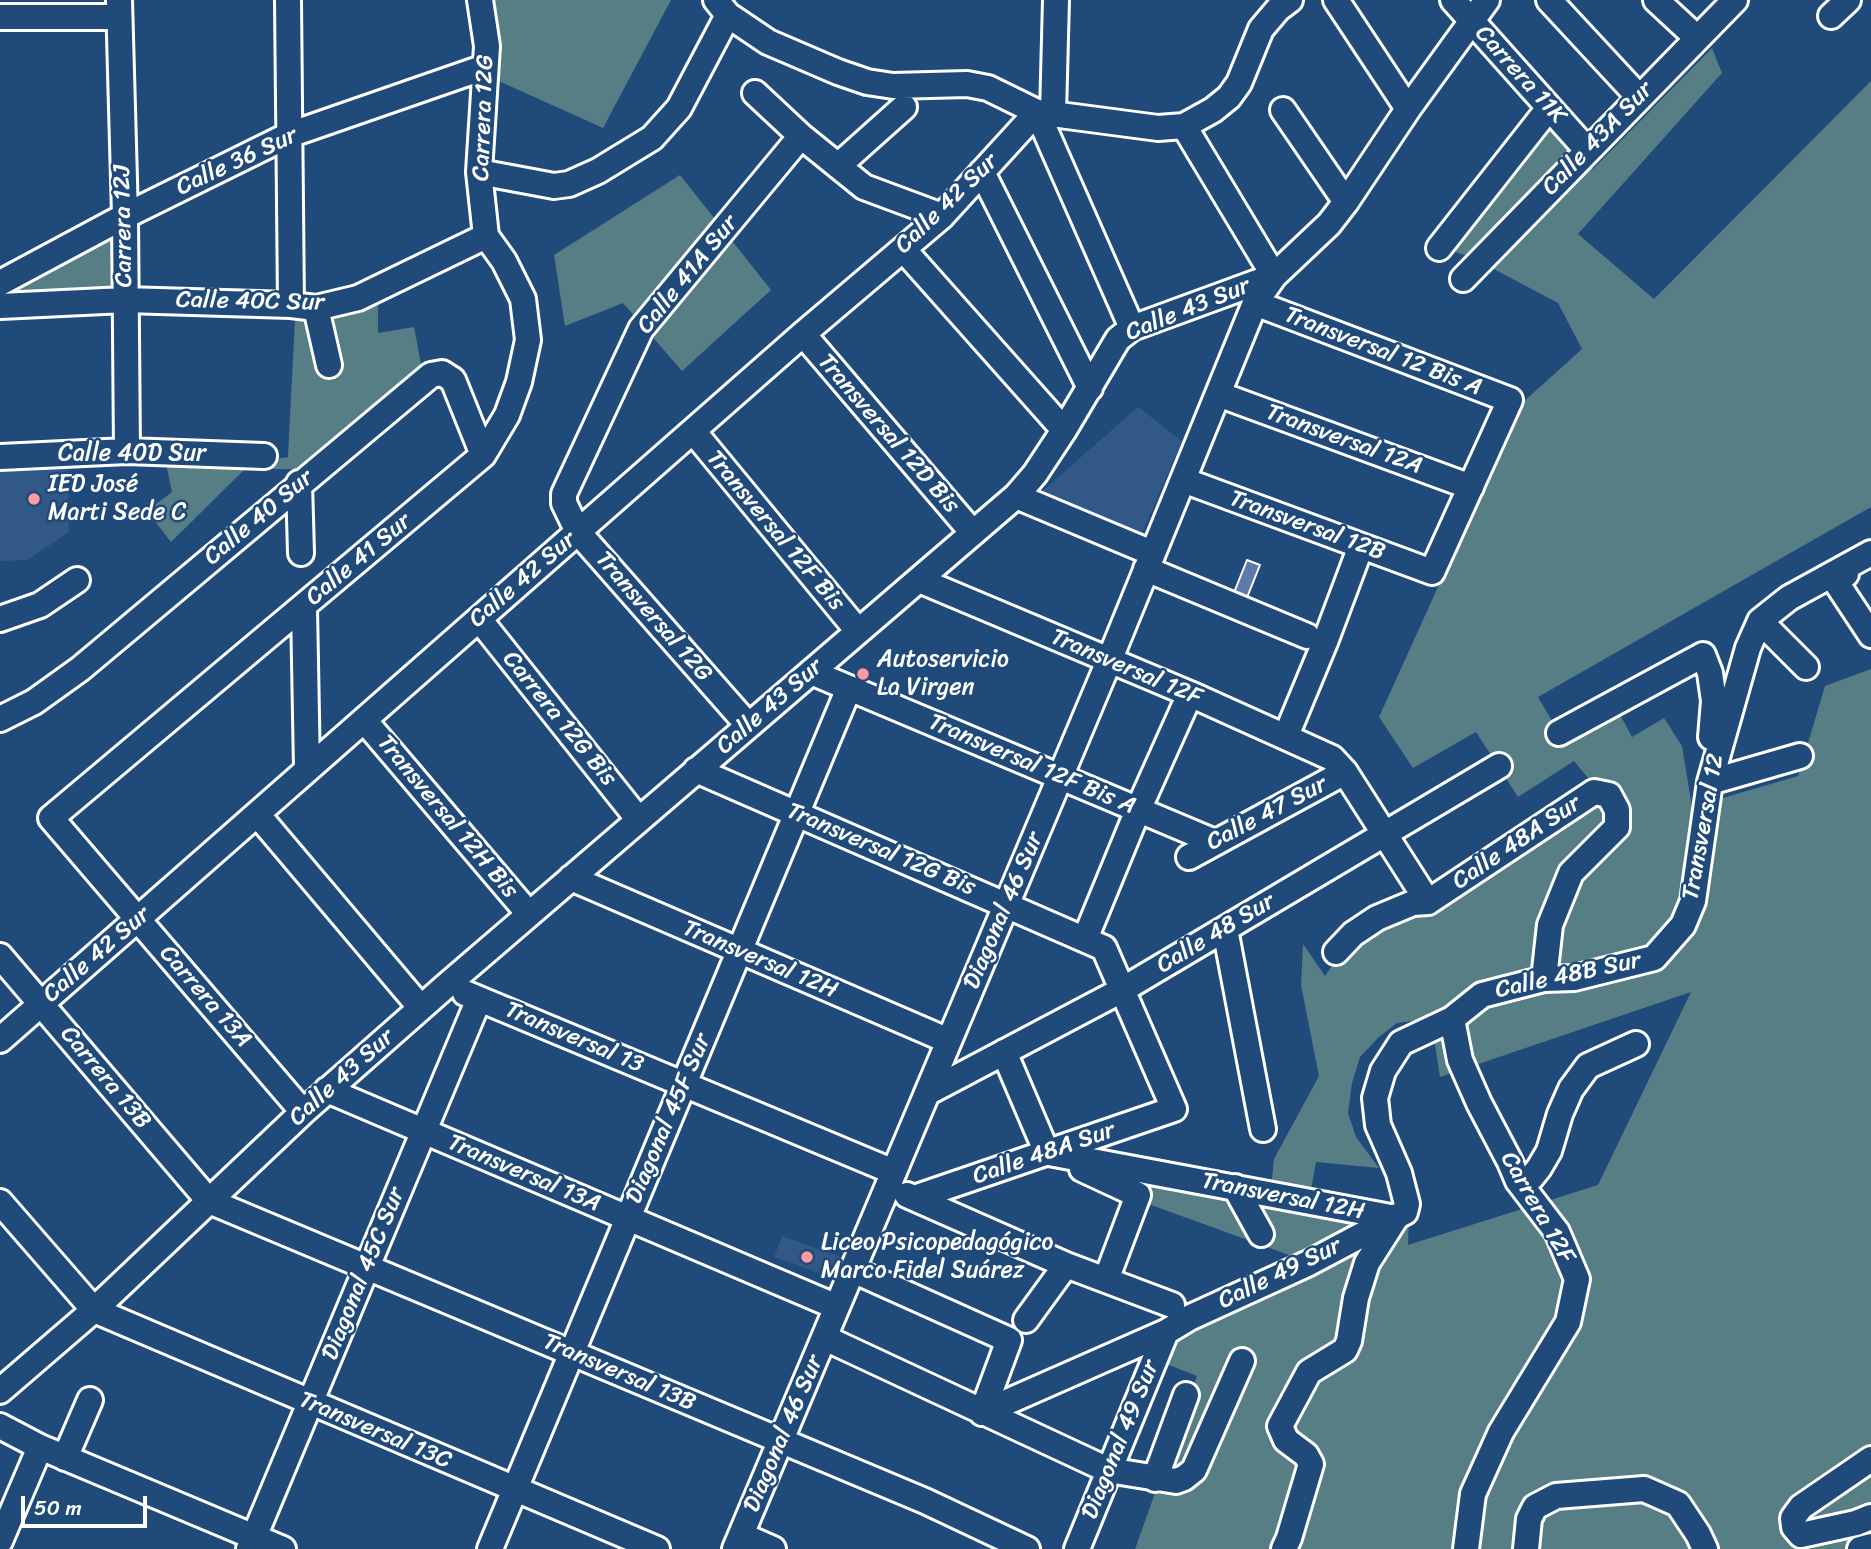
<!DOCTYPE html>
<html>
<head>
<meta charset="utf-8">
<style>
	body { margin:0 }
	#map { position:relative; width:1871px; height:1549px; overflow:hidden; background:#1f4a7a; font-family:Sriracha,sans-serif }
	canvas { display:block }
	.scale { position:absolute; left:21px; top:1496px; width:126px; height:32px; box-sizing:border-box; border:4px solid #fff; border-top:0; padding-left:9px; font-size:21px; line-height:24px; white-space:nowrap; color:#fff; -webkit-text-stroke:5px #1f4a7a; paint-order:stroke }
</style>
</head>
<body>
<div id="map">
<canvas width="1871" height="1549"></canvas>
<div class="scale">50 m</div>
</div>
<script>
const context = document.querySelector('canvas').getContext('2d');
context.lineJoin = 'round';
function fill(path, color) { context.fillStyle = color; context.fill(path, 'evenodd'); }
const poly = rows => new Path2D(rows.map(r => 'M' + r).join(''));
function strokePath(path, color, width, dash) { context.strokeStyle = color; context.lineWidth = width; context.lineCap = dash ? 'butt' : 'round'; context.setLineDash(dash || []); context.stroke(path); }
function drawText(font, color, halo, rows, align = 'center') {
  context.font = font + ' Sriracha,sans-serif'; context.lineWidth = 5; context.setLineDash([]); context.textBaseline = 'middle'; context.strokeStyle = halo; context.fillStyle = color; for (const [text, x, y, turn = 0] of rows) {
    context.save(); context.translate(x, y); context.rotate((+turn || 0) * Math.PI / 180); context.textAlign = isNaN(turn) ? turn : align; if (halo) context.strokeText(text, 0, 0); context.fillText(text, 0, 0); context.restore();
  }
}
const built = poly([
	[1138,407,1182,441,1140,538,1039,494],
	[68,464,69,532,27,560,0,561,0,465],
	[782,1236,841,1257,833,1278,774,1257]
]);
const green = poly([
	[491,0,671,0,603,128,492,78,499,27],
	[1712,48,1722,73,1578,234,1654,299,1871,81,1871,507,1538,697,1562,738,1616,707,1632,737,1664,718,1682,746,1692,807,1798,776,1825,686,1871,669,1871,1549,1135,1549,1197,1376,1164,1363,1175,1339,1409,1215,1408,1245,1598,1185,1691,992,1440,1077,1431,1019,1397,1023,1379,1037,1360,1057,1352,1083,1348,1113,1356,1137,1379,1168,1316,1162,1310,1195,1271,1189,1274,1159,1319,1076,1301,985,1303,944,1325,976,1347,943,1395,915,1428,914,1608,785,1593,784,1574,761,1518,797,1476,732,1413,768,1379,717,1521,404,1582,349,1558,303,1473,258,1444,248,1540,118,1593,169],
	[680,175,771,290,682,371,623,303,565,326,554,255],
	[112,233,112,292,0,298,0,293],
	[378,305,378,333,414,327,422,369,296,469,245,469,171,542,147,511,172,492,166,463,259,462,288,457,295,319],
	[1088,1166,1368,1217,1300,1259,1143,1202]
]);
const building = poly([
	[1247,560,1260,565,1246,600,1233,595,1247,560]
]);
const minor = poly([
	[119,0,125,216,127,451],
	[288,0,291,305],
	[480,0,487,46,479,172,486,236],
	[716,0,728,15,768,42,838,72,867,82,893,86,967,84,988,88,1037,112,1158,128,1184,126,1213,110,1229,97,1239,83,1261,29,1278,9,1290,0],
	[1336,0,1408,109],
	[1453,0,1587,150],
	[1549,0,1639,97],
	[1656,0,1697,38],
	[1831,16,1848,0],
	[0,17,119,17],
	[755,93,801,136,864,187,942,216],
	[1283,110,1346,202],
	[1037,112,1132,328],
	[1053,114,1056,0],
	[1184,126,1274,276],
	[838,166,904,107],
	[479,172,554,186,569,184,598,171,652,138,679,108,728,15],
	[982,172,1090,388],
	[1439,248,1549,108],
	[903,249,1064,430],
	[1463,279,1735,0],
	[0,283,125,216,289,135,485,67],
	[0,306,125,300,291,305,316,308,358,298,486,236],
	[316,308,329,365],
	[803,334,973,533],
	[1218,394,1471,487],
	[693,431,858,631],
	[0,457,127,451,264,456],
	[1183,480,1432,572,1510,400,1255,303],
	[299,483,301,553],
	[1016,496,1152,553],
	[1146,569,1307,636],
	[1846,574,1832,576,1871,635],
	[919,580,1190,694,1332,758,1345,772,1428,902],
	[304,607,307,770],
	[0,619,40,605,77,580],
	[479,619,639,820],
	[1760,621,1806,667],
	[811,672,1215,842],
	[0,719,34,702,80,669,431,375,442,373,453,380,483,455],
	[364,720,529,914],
	[748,725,578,532,564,503,564,494,641,329,801,136],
	[1559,733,1703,655,1710,673,1714,701,1711,737],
	[1286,736,1325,642,1361,546],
	[696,770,1104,948,1174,1109,914,1198],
	[1710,782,1800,756],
	[257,814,421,1008],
	[1189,857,1345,772],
	[571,878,949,1041],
	[1428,902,1594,792,1609,795,1617,810,1617,827,1571,873,1550,925,1544,979],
	[1225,929,1263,1129],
	[1085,939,1138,810,1190,694],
	[1336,952,1353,934,1377,918,1413,903,1428,902],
	[0,956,209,1201,925,1501,1027,1549],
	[465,993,894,1172],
	[1452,1019,1460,1060,1479,1103,1510,1162,1518,1181,1557,1232,1577,1279,1568,1322,1501,1432,1473,1494,1466,1549],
	[0,1040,803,334,942,216,1037,112],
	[1004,1052,1047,1153],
	[327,1090,837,1307],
	[927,1093,1122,990,1499,766],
	[303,1112,51,818,483,455,507,415,519,382,528,340,523,299,504,261,486,236],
	[1049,1153,1396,1218],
	[1082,1169,1138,1195,1106,1280],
	[1518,1181,1531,1178,1539,1168,1549,1151,1560,1114,1571,1089,1588,1066,1636,1044],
	[1235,1187,1261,1234],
	[907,1195,1066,1265,1172,1305],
	[0,1202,94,1310,657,1549],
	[853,1270,1009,1340,982,1413],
	[1026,1320,1066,1265],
	[825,1338,1108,1470,1176,1481,1184,1478,1194,1470,1242,1361],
	[0,1391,94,1310,303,1112,447,985,1016,496,1035,474,1064,430,1118,339,1132,328,1274,276,1329,224,1346,202,1408,109,1487,0],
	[982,1413,1166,1332,1191,1317,1309,1263,1405,1212,1407,1204,1399,1173,1378,1125,1375,1098,1383,1071,1401,1043,1452,1019,1482,995,1544,979,1574,978,1654,958,1683,925,1693,901,1710,782,1748,648,1760,621,1789,598,1871,553],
	[0,1426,40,1447,283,1549],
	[65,1458,90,1400],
	[1871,1459,1801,1507,1793,1518,1794,1527,1801,1535,1856,1523,1871,1517],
	[1155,1479,1186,1395],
	[741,1535,773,1549],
	[0,1541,40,1447],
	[249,1549,479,999],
	[490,1549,849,688],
	[735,1549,1109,661,1255,303,1274,276],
	[1077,1549,1166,1332],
	[1284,1549,1289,1538,1311,1464,1306,1455,1286,1440,1280,1426,1309,1372,1345,1350,1349,1341,1356,1298,1367,1263,1395,1219],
	[1526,1549,1529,1519,1535,1507,1556,1496,1644,1489,1678,1504,1698,1534,1705,1549],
	[1860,1549,1871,1546]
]);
const markers = [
	[34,499,7,"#ff9aa2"],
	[863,674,7,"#ff9aa2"],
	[807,1257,7,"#ff9aa2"]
];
const streetNames = [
	["Carrera 11K",1520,75,48],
	["Carrera 12G",484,118,-88],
	["Calle 43A Sur",1598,139,-46],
	["Calle 36 Sur",237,162,-25],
	["Calle 42 Sur",947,204,-44],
	["Carrera 12J",124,226,-91],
	["Calle 41A Sur",688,275,-51],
	["Calle 40C Sur",250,302,1],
	["Calle 43 Sur",1188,310,-22],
	["Transversal 12 Bis A",1383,352,21],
	["Transversal 12D Bis",888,434,49],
	["Transversal 12A",1344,440,20],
	["Calle 40D Sur",132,454],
	["Calle 40 Sur",259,518,-40],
	["Transversal 12B",1307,526,20],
	["Transversal 12F Bis",775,531,50],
	["Calle 41 Sur",359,560,-40],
	["Calle 42 Sur",523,580,-41],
	["Transversal 12G",653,617,49],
	["Transversal 12F",1126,668,23],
	["Calle 43 Sur",770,707,-41],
	["Carrera 12G Bis",559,719,51],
	["Transversal 12F Bis A",1032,765,23],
	["Calle 47 Sur",1267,814,-28],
	["Transversal 12H Bis",447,817,50],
	["Transversal 12",1704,827,-80],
	["Calle 48A Sur",1517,843,-34],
	["Transversal 12G Bis",881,850,23],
	["Diagonal 46 Sur",1004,911,-67],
	["Calle 48 Sur",1216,934,-31],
	["Calle 42 Sur",97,955,-41],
	["Transversal 12H",760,960,23],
	["Calle 48B Sur",1568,976,-12],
	["Carrera 13A",205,997,49],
	["Transversal 13",574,1038,23],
	["Carrera 13B",105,1078,50],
	["Calle 43 Sur",342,1078,-42],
	["Diagonal 45F Sur",669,1119,-67],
	["Calle 48A Sur",1044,1154,-19],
	["Transversal 13A",524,1174,23],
	["Transversal 12H",1283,1197,11],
	["Carrera 12F",1537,1208,60],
	["Diagonal 45C Sur",364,1274,-68],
	["Calle 49 Sur",1280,1274,-26],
	["Transversal 13B",619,1373,23],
	["Transversal 13C",375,1431,23],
	["Diagonal 46 Sur",784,1434,-67],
	["Diagonal 49 Sur",1121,1440,-68]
];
const poiNames = [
	["IED José",48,485],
	["Marti Sede C",48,513],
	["Autoservicio",877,660],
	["La Virgen",877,688],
	["Liceo Psicopedagógico",821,1243],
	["Marco Fidel Suárez",821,1271]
];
fill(built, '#325888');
fill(green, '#577e85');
fill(building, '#5d7aa8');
strokePath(building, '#fff', 2);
strokePath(minor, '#fff', 30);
strokePath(minor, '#1f4a7a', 24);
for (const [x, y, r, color] of markers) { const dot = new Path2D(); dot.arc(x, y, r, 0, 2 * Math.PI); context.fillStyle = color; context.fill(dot); strokePath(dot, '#1f4a7a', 2.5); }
drawText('24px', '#fff', '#1f4a7a', streetNames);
drawText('24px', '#fff', '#1f4a7a', poiNames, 'left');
</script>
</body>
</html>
